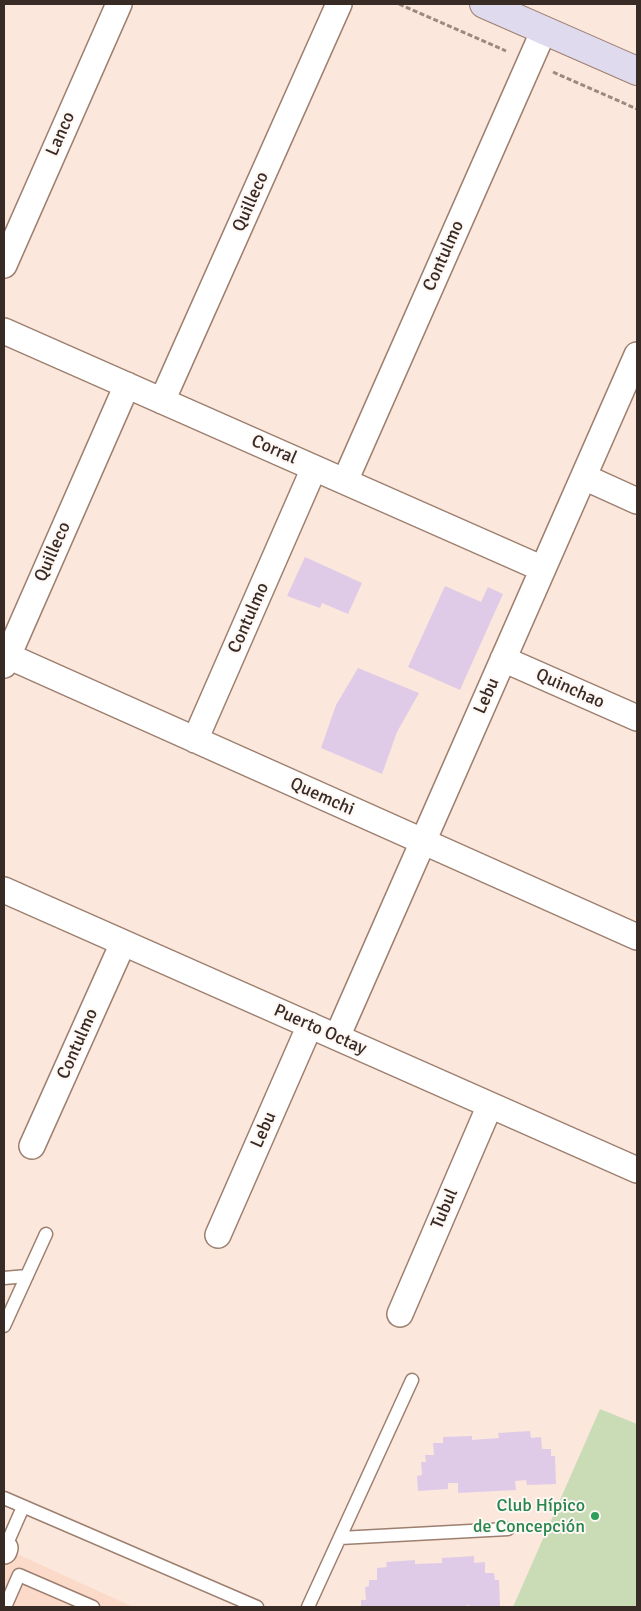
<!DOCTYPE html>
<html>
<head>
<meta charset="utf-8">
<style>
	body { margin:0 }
	#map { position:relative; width:641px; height:1611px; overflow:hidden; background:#fbe7dc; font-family:Signika,sans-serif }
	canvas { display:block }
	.frame { position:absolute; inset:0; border:5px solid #382b25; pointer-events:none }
</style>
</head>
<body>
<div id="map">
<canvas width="641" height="1611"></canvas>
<div class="frame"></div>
</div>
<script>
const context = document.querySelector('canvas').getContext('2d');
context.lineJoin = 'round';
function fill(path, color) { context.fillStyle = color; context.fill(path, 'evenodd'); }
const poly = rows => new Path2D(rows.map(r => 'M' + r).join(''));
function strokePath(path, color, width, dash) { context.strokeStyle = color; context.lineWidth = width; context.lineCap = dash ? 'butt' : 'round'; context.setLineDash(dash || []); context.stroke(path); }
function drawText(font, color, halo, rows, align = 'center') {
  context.font = font + ' Signika,sans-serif'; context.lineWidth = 4; context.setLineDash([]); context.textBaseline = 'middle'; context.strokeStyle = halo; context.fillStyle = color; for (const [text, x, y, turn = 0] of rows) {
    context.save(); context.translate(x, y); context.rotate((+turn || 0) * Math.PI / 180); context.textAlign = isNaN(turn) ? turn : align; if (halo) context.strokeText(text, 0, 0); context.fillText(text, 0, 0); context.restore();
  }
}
const built = poly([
	[4,1548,133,1607,4,1607]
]);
const green = poly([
	[600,1409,637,1424,637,1607,513,1607]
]);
const building = poly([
	[305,557,362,583,348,614,322,603,320,608,287,596],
	[445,586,481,602,488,587,503,594,460,690,408,667],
	[358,668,419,693,397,732,382,774,321,748,336,705],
	[530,1431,531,1438,541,1437,542,1449,551,1449,551,1456,555,1456,556,1484,527,1485,526,1480,515,1481,516,1490,458,1493,458,1483,448,1483,448,1489,418,1491,417,1476,422,1475,421,1462,426,1462,425,1455,434,1455,433,1443,443,1443,443,1437,472,1436,472,1440,499,1438,498,1433],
	[474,1556,474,1563,485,1562,485,1573,494,1573,495,1580,499,1580,500,1607,470,1607,470,1605,459,1607,361,1607,361,1600,366,1600,365,1587,369,1586,369,1580,377,1580,377,1568,387,1567,386,1562,415,1560,415,1564,442,1563,442,1558]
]);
const path = poly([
	[399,4,506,51],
	[553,72,637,109]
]);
const lane = poly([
	[4,1278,27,1276],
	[4,1326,46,1234],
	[4,1498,257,1607],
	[340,1538,508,1529],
	[5,1548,23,1507],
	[5,1607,19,1575,93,1607],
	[308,1607,412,1380]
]);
const street = poly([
	[4,265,119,4],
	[4,331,543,569],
	[162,401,339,4],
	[584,477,637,501],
	[345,481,544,30],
	[8,656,637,937],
	[503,659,637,718],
	[4,665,127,385],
	[195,740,314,468],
	[4,890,637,1170],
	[337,1037,637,355],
	[32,1146,123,943],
	[218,1235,310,1025],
	[400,1314,490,1105],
	[4,1551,5,1548]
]);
const secondary = poly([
	[484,4,637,71]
]);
const markers = [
	[595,1516,5,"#2e9e5b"]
];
const streetNames = [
	["Lanco",61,134,-66],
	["Quilleco",251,202,-66],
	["Contulmo",444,256,-66],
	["Corral",274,450,24],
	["Quilleco",53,552,-66],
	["Contulmo",249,618,-66],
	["Quinchao",570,689,24],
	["Lebu",487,696,-66],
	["Quemchi",322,797,24],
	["Puerto Octay",320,1030,24],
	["Contulmo",78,1044,-66],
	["Lebu",264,1130,-66],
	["Tubul",445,1209,-67]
];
const leisureNames = [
	["Club Hípico",585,1506],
	["de Concepción",585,1527]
];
fill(built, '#fbdac9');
fill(green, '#cadcb5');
fill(building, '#dfcbe7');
strokePath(lane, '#9d7f6f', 15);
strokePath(street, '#9d7f6f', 28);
strokePath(secondary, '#9d7f6f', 30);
strokePath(path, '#9a8a81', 3, [5, 2.5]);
strokePath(lane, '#fff', 12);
strokePath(street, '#fff', 25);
strokePath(secondary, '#dfdaee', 28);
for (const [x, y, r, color] of markers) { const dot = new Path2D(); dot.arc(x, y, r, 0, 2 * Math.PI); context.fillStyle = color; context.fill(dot); strokePath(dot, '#fef7f3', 2); }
drawText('18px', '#382b25', '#fef7f3', streetNames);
drawText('18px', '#27864d', '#fef7f3', leisureNames, 'right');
</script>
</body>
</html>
